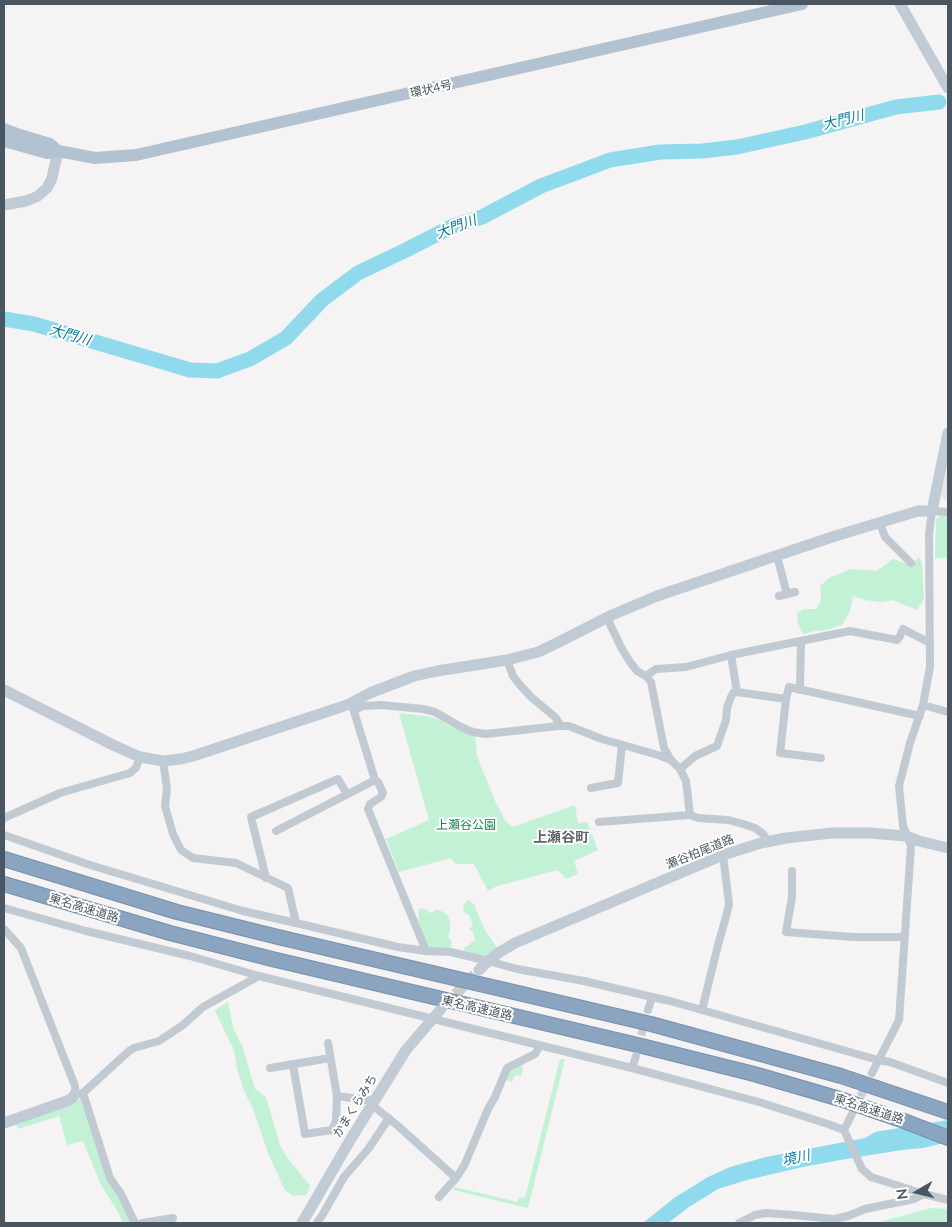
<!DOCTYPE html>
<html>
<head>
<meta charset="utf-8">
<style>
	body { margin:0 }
	#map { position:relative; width:952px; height:1227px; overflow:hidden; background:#f5f3f3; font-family:Lato,sans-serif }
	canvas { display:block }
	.frame { position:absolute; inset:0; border:5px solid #4a5661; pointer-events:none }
	.north { position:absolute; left:892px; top:1167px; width:50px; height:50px; -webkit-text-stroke:4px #fff; paint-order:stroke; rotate:262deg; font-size:14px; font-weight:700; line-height:20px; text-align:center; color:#4a5661 }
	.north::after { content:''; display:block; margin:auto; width:18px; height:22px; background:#4a5661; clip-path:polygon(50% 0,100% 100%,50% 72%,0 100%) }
</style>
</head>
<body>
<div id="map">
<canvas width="952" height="1227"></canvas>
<div class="frame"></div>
<div class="north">N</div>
</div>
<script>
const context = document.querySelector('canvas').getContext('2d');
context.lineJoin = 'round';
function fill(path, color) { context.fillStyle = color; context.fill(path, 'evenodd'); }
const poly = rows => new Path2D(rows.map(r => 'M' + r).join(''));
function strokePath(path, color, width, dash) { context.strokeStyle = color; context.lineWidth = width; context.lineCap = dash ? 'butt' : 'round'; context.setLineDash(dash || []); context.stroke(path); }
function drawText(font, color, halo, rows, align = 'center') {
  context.font = font + ' Lato,"Noto Sans JP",sans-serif'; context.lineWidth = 4; context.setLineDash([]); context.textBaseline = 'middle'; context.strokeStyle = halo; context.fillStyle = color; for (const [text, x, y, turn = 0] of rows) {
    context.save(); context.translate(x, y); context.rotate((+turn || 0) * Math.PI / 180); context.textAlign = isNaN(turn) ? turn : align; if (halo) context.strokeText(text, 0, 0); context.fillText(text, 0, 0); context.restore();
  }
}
const education = poly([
	[948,466,948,502,941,496]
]);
const green = poly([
	[940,516,948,516,948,558,935,558,936,519],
	[919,557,922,564,924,599,917,610,893,600,882,602,865,600,853,596,850,611,842,625,827,630,815,631,803,634,798,623,797,613,804,609,816,609,821,600,820,586,829,578,851,569,877,571,893,559,911,565],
	[399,713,426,716,441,720,450,726,475,736,477,756,495,801,506,822,513,827,575,805,578,823,587,822,598,850,574,861,578,874,566,879,558,870,497,886,488,891,474,864,456,864,451,858,399,872,386,839,429,820],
	[468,900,474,904,479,917,485,930,497,948,488,957,477,961,463,949,475,940,473,932,469,929,473,926,469,915,464,912,463,905],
	[419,908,425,909,431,913,437,909,447,914,450,922,450,932,448,936,452,942,450,955,427,947,418,922],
	[228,1002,233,1027,243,1048,255,1089,266,1097,280,1145,287,1157,310,1186,306,1195,293,1196,285,1190,268,1153,253,1109,244,1091,237,1069,234,1050,223,1028,215,1010],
	[560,1059,565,1059,528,1208,453,1190,455,1187,517,1202,519,1197,525,1198],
	[521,1065,523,1068,521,1076,515,1075,512,1082,506,1080,510,1070],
	[81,1098,119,1197,131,1223,123,1223,118,1212,100,1183,83,1141,67,1145,59,1116,18,1129,16,1122,66,1106],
	[931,1208,948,1209,948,1223,876,1223]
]);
const water = poly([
	[948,1120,948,1142,923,1148,902,1150,840,1160,803,1167,747,1180,718,1189,689,1207,668,1223,643,1223,674,1198,708,1177,730,1167,766,1157,865,1138,875,1132]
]);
const river = poly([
	[4,319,34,324,190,370,217,371,250,359,286,338,322,300,358,273,406,250,453,226,482,217,541,186,610,160,660,152,702,151,737,147,805,132,896,107,939,102]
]);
const streetTunnel = poly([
	[638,1047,648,1010],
	[850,1118,872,1073]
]);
const secondaryTunnel = poly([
	[444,1006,479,970]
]);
const street = poly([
	[880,523,885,537,911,563],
	[777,556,787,594],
	[779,596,795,592],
	[607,618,622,649,630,662,637,671,646,676,651,682,664,748,671,760],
	[507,660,513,676,520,685,531,697,555,717,561,726],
	[646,676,656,669,686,667,731,655],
	[800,690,801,641],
	[786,699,737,692,731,655,850,631,897,640,900,636,903,629,930,643],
	[923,705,948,712],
	[354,710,363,706,381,705,423,709,435,712,461,727,473,732,486,734,558,726,569,726,602,739,658,755,671,760,680,769,686,781,690,815],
	[821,758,780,753,786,699,789,687,920,716],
	[163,761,167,789,165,806,173,834,181,850,193,858,236,863,288,888,296,923],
	[680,769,695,756,717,746,726,720,727,708,731,697,733,693,737,692],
	[375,780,378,782,383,793,381,797,370,804,368,809,426,951],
	[591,788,618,783,622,745],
	[4,818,60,793,130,773,136,768,140,757],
	[599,822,690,815,698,818,728,820,743,824,755,828,763,834,769,842],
	[276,831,375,780,352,705],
	[4,835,90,865,243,911,296,923,398,947,426,951,451,952,488,961,517,969,584,981,652,997,670,1001,878,1060,890,1062,948,1083],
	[792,871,792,897,786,932,853,937,904,937],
	[266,878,251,817,338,779,347,794],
	[4,908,86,931,190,956,259,976,632,1068,759,1102,828,1124,844,1130],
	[4,929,21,948,75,1086,75,1094,83,1093,129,1051,134,1048,159,1041,183,1025,203,1007,259,976],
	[648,1010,652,997],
	[702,1010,718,945,727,913,729,904,723,855],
	[293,1065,305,1134,332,1130,336,1121,337,1096,328,1043],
	[270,1068,330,1058],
	[632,1068,636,1056],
	[872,1073,899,1020,911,846,903,826,899,786,910,743,923,705,930,667,929,534,932,511,948,512],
	[83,1093,110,1178,121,1194,135,1223],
	[337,1096,374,1101],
	[372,1105,398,1126,456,1178],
	[844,1130,862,1169,871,1177,924,1194,948,1200],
	[844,1130,850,1118],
	[439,1197,456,1178,464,1166,488,1109,495,1097,507,1068,535,1054,540,1046],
	[142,1223,173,1218],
	[317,1223,323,1214,344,1177,369,1148,389,1118],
	[739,1223,755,1215,766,1213,794,1215,834,1219,848,1216,865,1209,914,1199,924,1194]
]);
const secondary = poly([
	[900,4,948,88],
	[4,205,26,201,38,196,47,188,52,178,58,151],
	[4,690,113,745,140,757,163,761,181,759,193,756,344,706,351,703,370,693,414,676,437,671,507,660,538,652,555,644,612,615,657,596,832,537,918,511,932,511,948,433],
	[479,970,488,961,500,952,515,943,723,855,761,843,786,838,832,833,870,833,906,836,919,841,948,848],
	[4,1123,67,1101,72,1098,75,1094],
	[302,1223,352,1137,406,1050,441,1009]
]);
const primary = poly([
	[4,129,20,135,50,144,58,151],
	[4,141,47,153,58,151,95,158,136,155,802,4]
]);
const highway = poly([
	[4,859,177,912,278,937,651,1024,841,1076,948,1112],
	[4,884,170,933,272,959,646,1047,754,1074,840,1099,904,1121,948,1138]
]);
const streetNames = [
	["環状4号",431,89,-13],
	["瀬谷柏尾道路",700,852,-22],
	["東名高速道路",84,908,17],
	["東名高速道路",477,1008,13],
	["かまくらみち",355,1106,-58],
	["東名高速道路",869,1109,18]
];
const parkNames = [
	["上瀬谷公園",466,825]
];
const waterNames = [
	["大門川",843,120,-14],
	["大門川",456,227,-21],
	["大門川",70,335,16],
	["境川",796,1158,-13]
];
const neighbourhoodNames = [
	["上瀬谷町",561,837]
];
fill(education, '#e6e4e5');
fill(green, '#c3f1d5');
fill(water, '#90daee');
strokePath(river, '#90daee', 15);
strokePath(streetTunnel, '#caccce', 8, [8, 4]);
strokePath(secondaryTunnel, '#caccce', 11, [11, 5.5]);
strokePath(highway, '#7690ad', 16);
strokePath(street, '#c1cad2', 8);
strokePath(secondary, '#c1cbd6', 11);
strokePath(primary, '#b3c2d1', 12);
strokePath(highway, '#8ba5c1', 14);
drawText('12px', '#4a5661', '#fff', streetNames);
drawText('12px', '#17864f', '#fff', parkNames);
drawText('italic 14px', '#0c7c9b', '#fff', waterNames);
drawText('bold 14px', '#5f6368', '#fff', neighbourhoodNames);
</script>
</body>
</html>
